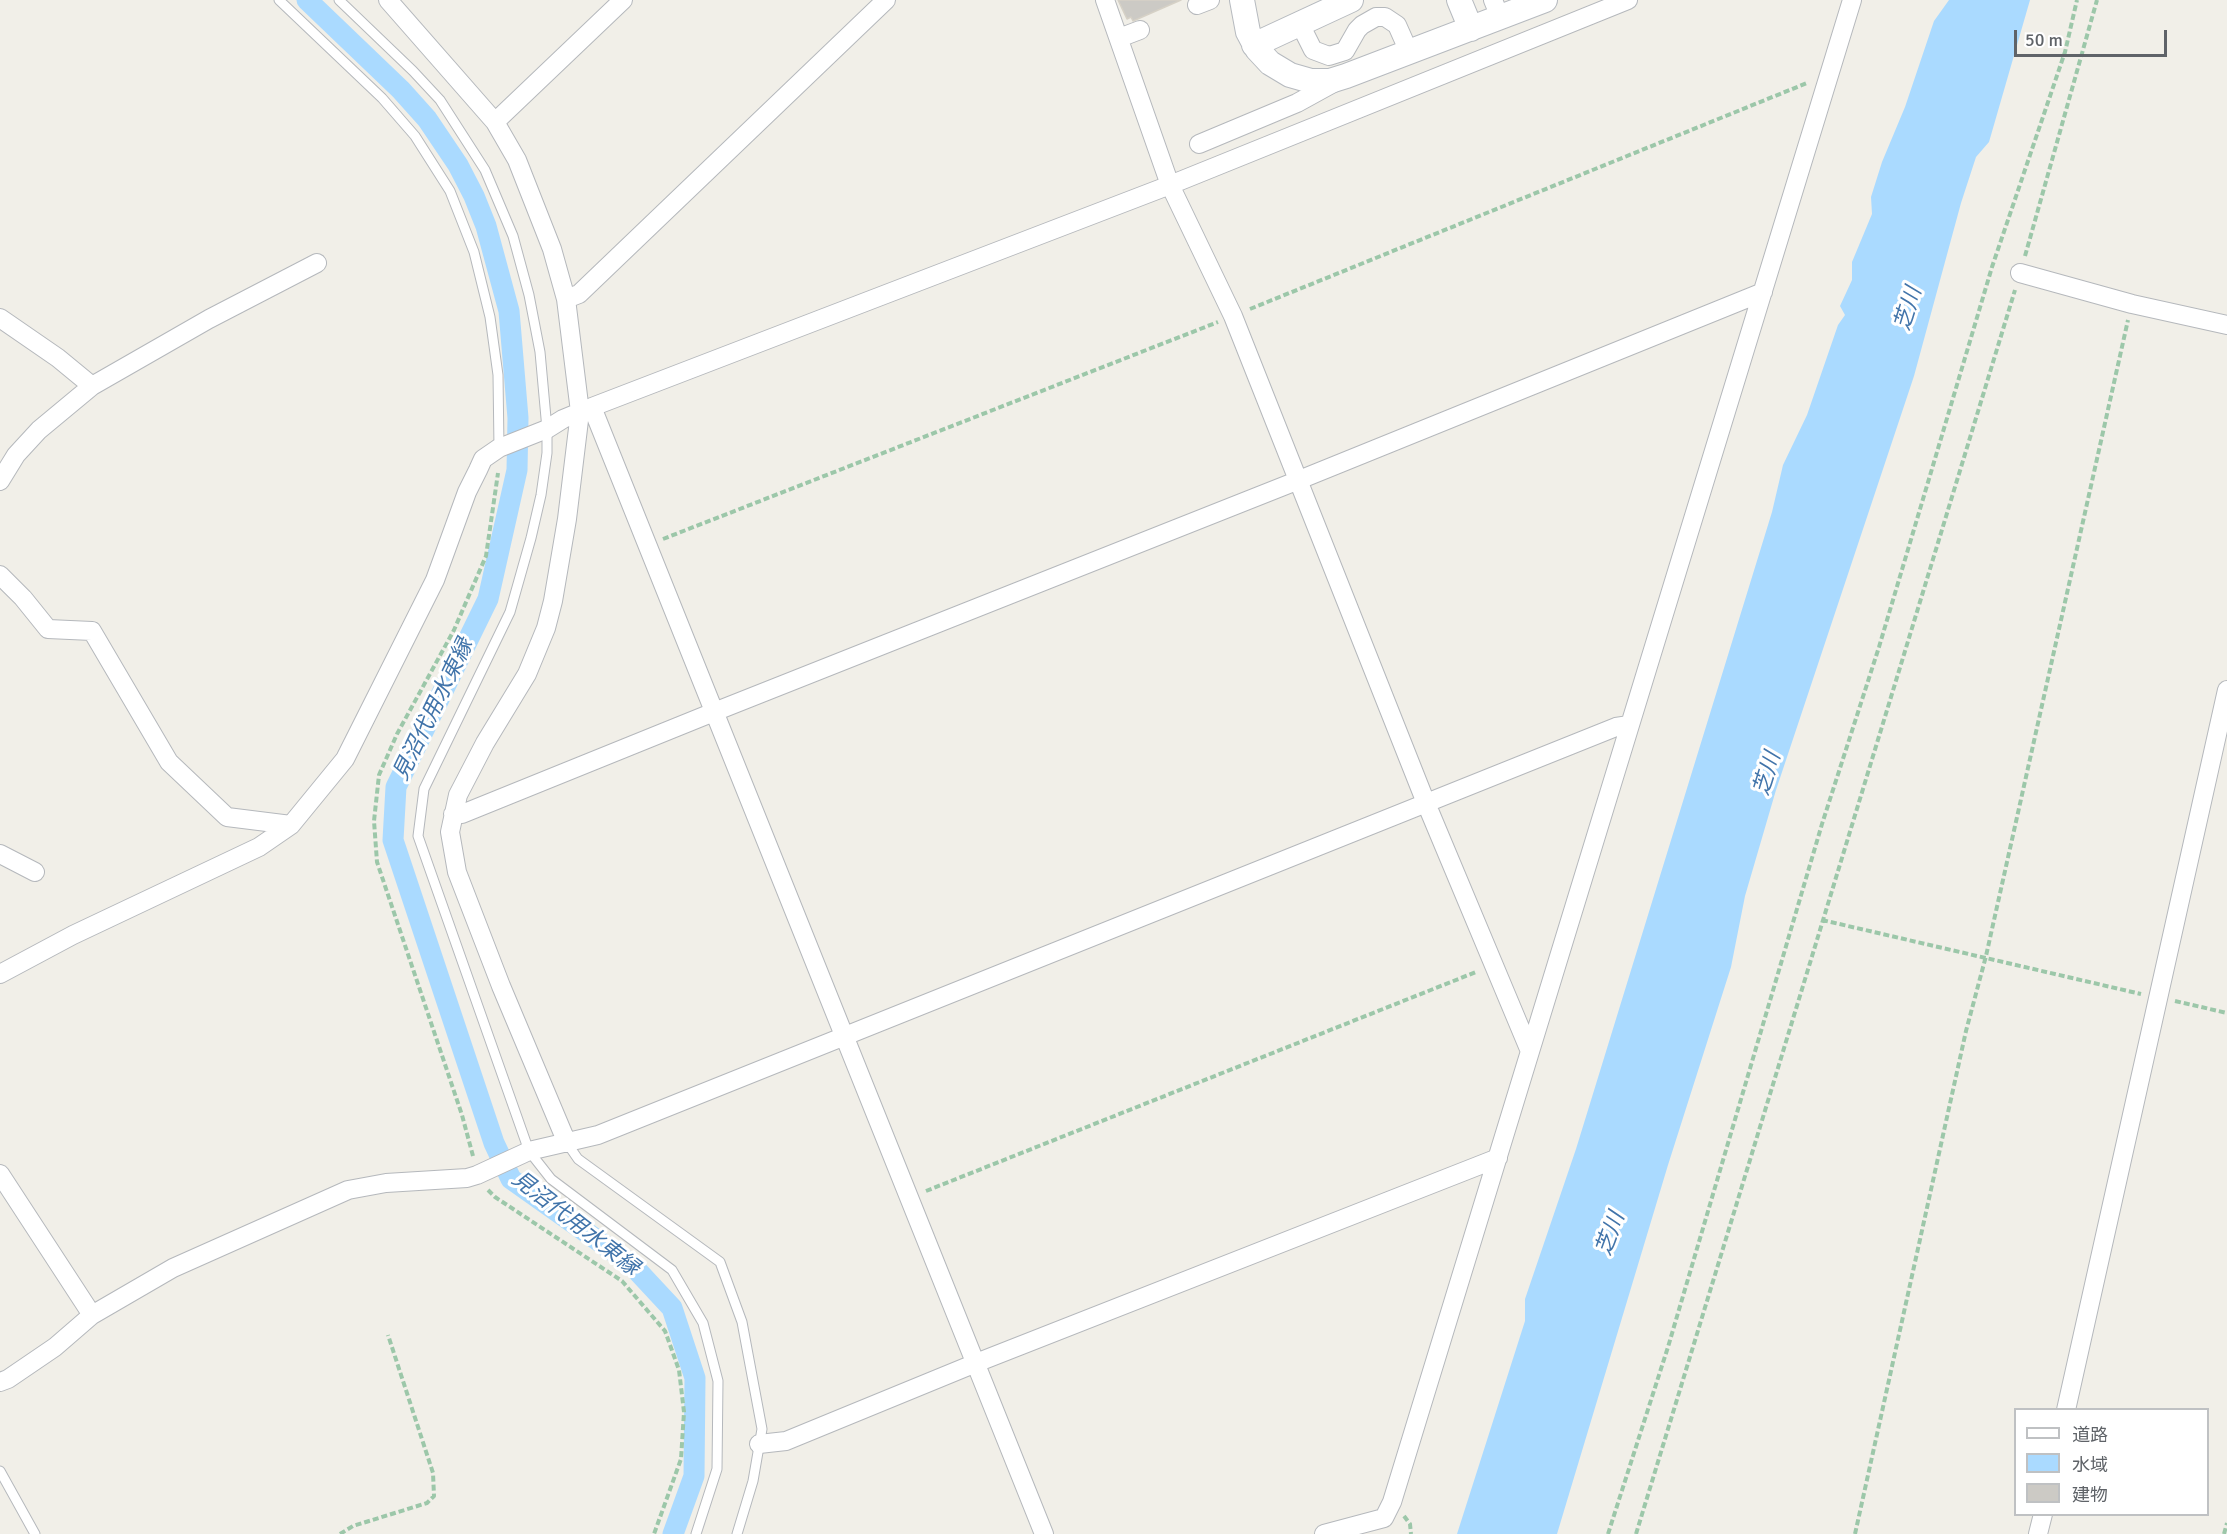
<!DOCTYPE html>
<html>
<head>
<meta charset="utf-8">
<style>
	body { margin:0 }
	#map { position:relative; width:2227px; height:1534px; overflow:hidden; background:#f1efe8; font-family:Signika,"Noto Sans JP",sans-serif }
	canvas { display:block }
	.legend { position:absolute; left:2014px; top:1408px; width:195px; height:108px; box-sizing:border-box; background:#fff; border:2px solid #bfc1c3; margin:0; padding:8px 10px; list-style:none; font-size:18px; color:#5f6368 }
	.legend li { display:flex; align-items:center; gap:12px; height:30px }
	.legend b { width:30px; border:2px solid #bfc1c3 }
	.scale { position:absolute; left:2014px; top:30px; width:153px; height:27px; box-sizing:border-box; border:3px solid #5f6368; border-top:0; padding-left:8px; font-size:18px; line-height:21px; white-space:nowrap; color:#5f6368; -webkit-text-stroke:4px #fff; paint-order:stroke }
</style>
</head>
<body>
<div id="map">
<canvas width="2227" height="1534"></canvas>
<ul class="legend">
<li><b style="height:8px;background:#fff"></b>道路</li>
<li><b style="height:16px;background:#aadaff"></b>水域</li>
<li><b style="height:16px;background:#cccac5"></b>建物</li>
</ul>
<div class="scale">50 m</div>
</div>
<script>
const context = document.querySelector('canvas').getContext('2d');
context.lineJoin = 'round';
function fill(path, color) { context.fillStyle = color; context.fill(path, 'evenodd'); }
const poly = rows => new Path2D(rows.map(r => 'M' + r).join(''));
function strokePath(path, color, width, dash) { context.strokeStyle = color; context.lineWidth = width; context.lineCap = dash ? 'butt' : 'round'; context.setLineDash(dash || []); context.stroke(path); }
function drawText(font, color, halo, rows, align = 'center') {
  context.font = font + ' Signika,"Noto Sans JP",sans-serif'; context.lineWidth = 6; context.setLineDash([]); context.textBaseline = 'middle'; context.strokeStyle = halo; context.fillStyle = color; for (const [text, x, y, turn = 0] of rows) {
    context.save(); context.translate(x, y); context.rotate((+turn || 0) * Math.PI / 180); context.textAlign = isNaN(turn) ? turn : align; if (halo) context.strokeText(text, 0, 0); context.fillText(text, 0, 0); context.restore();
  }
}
const water = poly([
	[1949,0,2030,0,1989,142,1976,157,1961,203,1914,376,1776,790,1745,896,1731,967,1668,1165,1557,1534,1457,1534,1525,1321,1525,1299,1576,1149,1772,512,1783,465,1807,415,1838,325,1845,315,1840,306,1852,280,1852,262,1872,214,1871,197,1882,162,1905,107,1934,21]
]);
const canal = poly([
	[307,0,401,90,427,119,458,165,474,196,486,226,509,311,518,418,517,470,488,599,396,787,393,840,494,1143,511,1179,631,1264,672,1308,695,1378,694,1476,673,1534]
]);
const building = poly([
	[1118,0,1181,0,1133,21,1131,17,1127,19,1118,0]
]);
const path = poly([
	[2025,256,2097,0],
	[1250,309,1807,83],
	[663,539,1218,322],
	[1822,920,2141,994],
	[2175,1001,2227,1013],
	[473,1156,462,1115,377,862,374,821,379,775,397,734,454,630,486,556,498,473],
	[488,1190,495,1197,622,1281,665,1331,679,1370,684,1412,681,1459,654,1534],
	[926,1191,1476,972],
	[1404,1516,1410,1524,1411,1534],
	[340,1534,353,1526,427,1503,434,1496,433,1473,388,1335],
	[1608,1534,1668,1347,1822,824,1879,647,1992,267,2065,52,2077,0],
	[1636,1534,2015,290],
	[1855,1534,1966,1031,1986,956,2128,320],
	[2224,1534,2227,1523]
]);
const lane = poly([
	[279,0,382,98,415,136,450,191,474,252,490,317,498,375,499,448],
	[339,0,413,71,440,100,485,170,513,236,529,295,540,352,547,429,547,453,541,495,531,538,510,612,424,789,418,836,529,1151,551,1179,672,1270,703,1323,718,1381,717,1469,696,1534],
	[567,1143,578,1159,720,1262,742,1322,762,1429,753,1481,737,1534],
	[0,1471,35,1534]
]);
const street = poly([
	[388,0,495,122],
	[1105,0,1170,185,1233,316,1426,803,1529,1049],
	[1493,0,1500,17],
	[1197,5,1210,0],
	[1300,24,1313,50,1329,56,1345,51,1357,30,1362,25,1376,17,1385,17,1397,25,1409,52],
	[1119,38,1140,30],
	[1199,144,1297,103,1337,81],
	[2020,273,2132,304,2227,325],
	[566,299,579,294,886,0],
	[0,318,58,358,92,386],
	[592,407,1044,1534],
	[0,481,16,455,39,430,92,386,209,319,317,263],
	[0,575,23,598,48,629,92,631,169,762,227,817,291,825],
	[453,814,462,814,714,712,1299,480,1763,292],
	[0,854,35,872],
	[0,974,73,935,259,847,291,825,345,759,435,580,467,492,478,470,483,459,499,448,547,429,563,419,592,407,1170,185,1628,0],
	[567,1143,501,986,457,872,450,832,458,795,485,743,527,674,546,628,553,601,567,519,580,412,566,299,552,249,517,160,495,122,623,0],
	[0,1174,92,1315],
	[0,1382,8,1379,55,1347,92,1315,173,1268,348,1190,386,1183,467,1178,477,1175,529,1151,598,1135,1616,727,1629,725],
	[2066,1410,2227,690],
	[759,1444,786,1441,976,1363,1498,1158],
	[1324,1534,1384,1518,1392,1502,1852,0],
	[2038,1534,2043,1514]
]);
const secondary = poly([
	[1242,0,1248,32,1257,49,1270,63,1290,75,1311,81,1330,81,1346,76,1545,0],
	[1459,0,1471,29],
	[1254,45,1351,0]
]);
const waterNames = [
	["芝川",1909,309,-73],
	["見沼代用水東縁",434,710,-64],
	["芝川",1768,774,-73],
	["見沼代用水東縁",575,1224,38],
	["芝川",1611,1234,-70]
];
fill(water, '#aadaff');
strokePath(canal, '#aadaff', 21);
fill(building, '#cccac5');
strokePath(building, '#d6d1c6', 1.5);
strokePath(lane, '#b5b8bc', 11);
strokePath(street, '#b5b8bc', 20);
strokePath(secondary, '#b6babf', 26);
strokePath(path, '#9cc7a9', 4, [6, 3]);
strokePath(lane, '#fff', 9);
strokePath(street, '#fff', 18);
strokePath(secondary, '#fff', 24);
drawText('italic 22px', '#4174aa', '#fff', waterNames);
</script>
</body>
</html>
